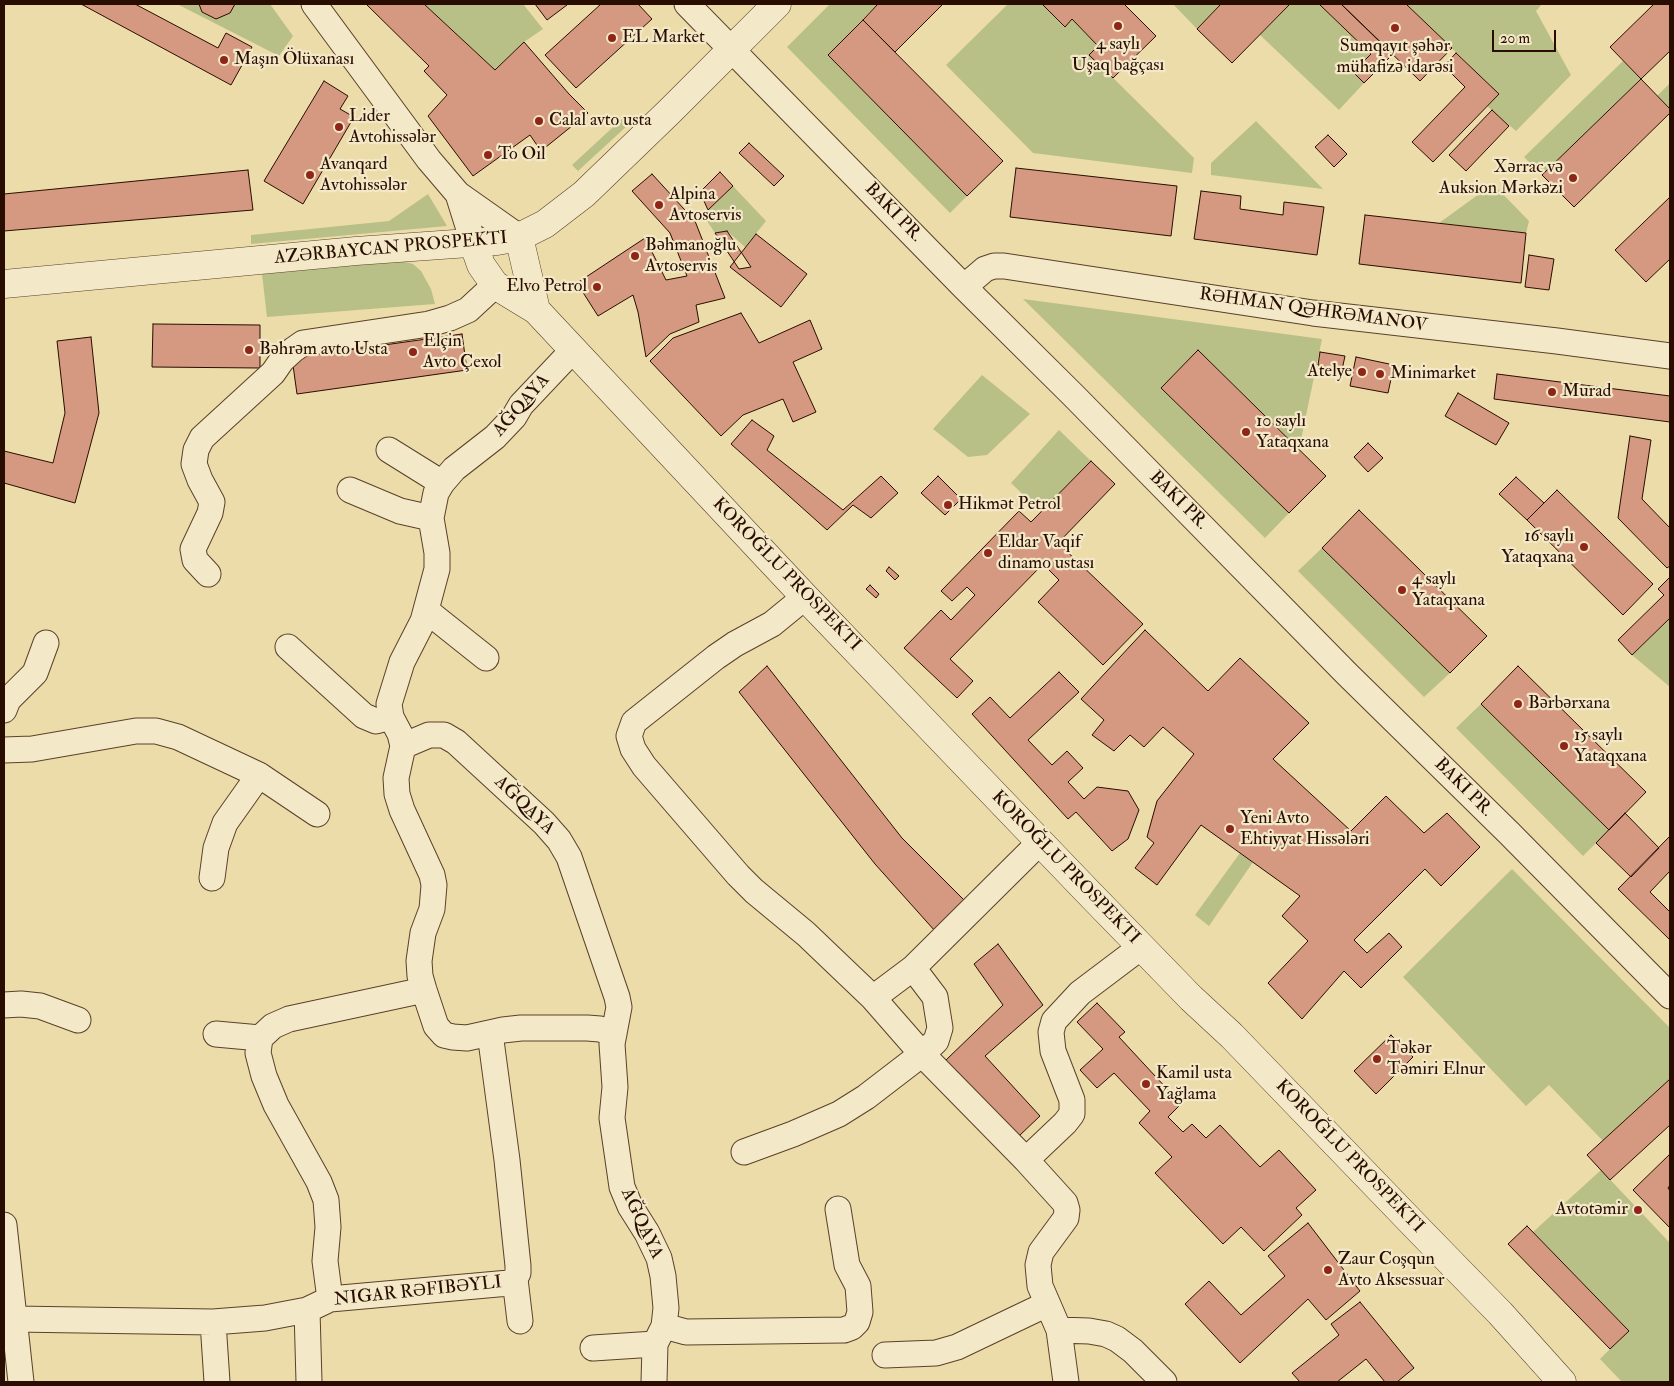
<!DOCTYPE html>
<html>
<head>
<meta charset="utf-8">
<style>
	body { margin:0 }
	#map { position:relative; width:1674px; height:1386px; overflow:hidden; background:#ecdca9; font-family:"IM FELL Double Pica",serif }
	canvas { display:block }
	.frame { position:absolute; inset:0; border:5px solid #290d00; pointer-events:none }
	.scale { position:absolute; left:1492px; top:30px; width:64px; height:22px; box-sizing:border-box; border:2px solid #290d00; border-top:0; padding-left:6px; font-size:15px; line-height:18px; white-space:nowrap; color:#290d00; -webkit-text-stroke:4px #f3e8c7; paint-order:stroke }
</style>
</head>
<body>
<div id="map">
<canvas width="1674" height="1386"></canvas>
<div class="frame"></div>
<div class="scale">20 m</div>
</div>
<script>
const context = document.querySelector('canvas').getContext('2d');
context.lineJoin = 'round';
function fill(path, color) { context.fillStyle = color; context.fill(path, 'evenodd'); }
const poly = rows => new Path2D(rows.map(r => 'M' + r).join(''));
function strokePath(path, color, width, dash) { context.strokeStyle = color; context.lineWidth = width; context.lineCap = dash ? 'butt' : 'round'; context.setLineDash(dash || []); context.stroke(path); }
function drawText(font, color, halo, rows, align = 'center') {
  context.font = font + ' "IM FELL Double Pica",serif'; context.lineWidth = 4.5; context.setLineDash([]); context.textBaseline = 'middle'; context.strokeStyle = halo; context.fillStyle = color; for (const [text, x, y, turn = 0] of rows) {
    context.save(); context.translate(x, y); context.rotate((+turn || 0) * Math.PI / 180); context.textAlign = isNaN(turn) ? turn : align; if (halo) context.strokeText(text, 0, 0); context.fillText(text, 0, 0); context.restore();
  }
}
const green = poly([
	[177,4,270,4,293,36,279,56],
	[424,4,523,4,543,29,524,42,495,70],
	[830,4,878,4,828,55,967,196,950,213,787,47],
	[1008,4,1044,4,1043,5,1064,27,1072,19,1098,46,1090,55,1194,158,1192,173,1033,153,946,65],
	[1173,4,1221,4,1197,29],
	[1290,4,1319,4,1371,54,1353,72,1364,83,1339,110,1260,35],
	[1406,4,1542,4,1536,11,1571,75,1516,131,1487,106,1499,94],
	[1623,61,1641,79,1542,175,1524,157],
	[1670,83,1670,109,1657,96],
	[624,117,628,125,578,171,572,165],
	[1256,121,1323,189,1211,175,1211,163],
	[1493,184,1529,221,1526,233,1439,223],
	[733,186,766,221,745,247,727,231,715,233,703,215],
	[428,194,447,226,251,244,251,235,389,221],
	[399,260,413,264,421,271,431,289,435,304,267,317,262,274],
	[1023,299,1322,339,1299,449,1198,351,1161,388,1289,513,1265,538],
	[982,375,1030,414,987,455,968,457,933,429],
	[1059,430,1091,461,1041,512,1011,483],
	[1322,548,1450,673,1424,697,1298,571],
	[1670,618,1670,687,1632,655],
	[1481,704,1609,830,1583,856,1456,728],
	[1240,853,1253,862,1209,926,1195,915],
	[1512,869,1670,1028,1670,1079,1603,1141,1549,1085,1526,1106,1403,977],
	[1601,1170,1670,1243,1670,1382,1622,1382,1600,1359,1628,1331,1533,1232]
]);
const building = poly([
	[81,4,135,4,218,48,226,33,252,47,231,85,81,4],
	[199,4,235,4,230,13,216,19,202,12,199,4],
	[366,4,424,4,495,70,524,42,569,94,588,113,541,151,530,135,473,176,428,116,447,95,424,71,429,66,366,4],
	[535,4,566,4,567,5,547,20,535,4],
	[601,4,638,4,652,19,576,88,545,55,601,4],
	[878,4,943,4,895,52,863,20,878,4],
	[1044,4,1124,4,1156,36,1113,78,1089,55,1098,46,1072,19,1065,27,1043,5,1044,4],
	[1221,4,1290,4,1232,63,1197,29,1221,4],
	[1319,4,1341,4,1393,54,1364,83,1353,72,1371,54,1319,4],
	[1341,4,1406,4,1452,48,1420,81,1341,4],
	[1654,4,1670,4,1670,51,1641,79,1610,47,1654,4],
	[863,20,1003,161,967,196,828,55,863,20],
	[1456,53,1499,94,1433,162,1412,142,1465,87,1444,66,1456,53],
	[1641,79,1670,109,1670,113,1574,207,1542,175,1641,79],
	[324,81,348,96,340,109,354,117,303,204,264,181,324,81],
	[1492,110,1509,126,1466,171,1449,155,1492,110],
	[1328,135,1347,154,1334,167,1315,147,1328,135],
	[749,143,784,176,774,186,739,153,749,143],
	[1016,168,1177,186,1171,236,1010,217,1016,168],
	[248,170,253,210,4,231,4,194,248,170],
	[720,172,733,186,708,210,700,192,720,172],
	[652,174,695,221,725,298,696,305,699,322,670,334,646,357,638,312,633,295,598,316,577,283,645,238,666,280,687,276,670,233,632,191,652,174],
	[1201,191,1241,196,1240,209,1283,215,1284,202,1324,207,1317,255,1194,239,1201,191],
	[1670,197,1670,259,1646,282,1615,250,1670,197],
	[1365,215,1526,233,1521,283,1359,264,1365,215],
	[727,231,751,267,739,269,715,233,727,231],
	[756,234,807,274,781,307,730,267,756,234],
	[1529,255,1554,259,1549,290,1525,287,1529,255],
	[741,313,759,343,810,320,822,349,793,362,816,412,793,422,783,399,743,415,721,436,650,361,673,338,741,313],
	[153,324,260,325,260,368,152,367,153,324],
	[462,334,467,370,297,394,292,358,462,334],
	[91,337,99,413,75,503,4,483,4,451,53,463,65,413,57,341,91,337],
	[1198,350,1326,476,1289,513,1161,388,1198,350],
	[1320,352,1345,356,1342,370,1318,365,1320,352],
	[1356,357,1394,365,1388,393,1350,386,1356,357],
	[1497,374,1670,396,1670,422,1494,399,1497,374],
	[1458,393,1509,423,1496,445,1445,416,1458,393],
	[752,420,774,436,767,450,843,510,881,476,898,493,871,518,853,505,827,530,731,444,752,420],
	[1630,436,1651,440,1642,499,1670,528,1670,566,1667,568,1618,518,1630,436],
	[1368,443,1383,458,1368,472,1354,457,1368,443],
	[1091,461,1115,484,1058,543,1143,624,1103,665,1038,602,1059,580,1043,564,950,659,973,681,957,698,904,648,941,610,951,620,975,595,967,587,952,601,941,591,1019,511,1031,522,1091,461],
	[938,476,961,499,945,515,921,493,938,476],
	[1516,477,1544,503,1527,520,1499,494,1516,477],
	[1557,490,1653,584,1623,615,1527,520,1557,490],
	[1359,510,1487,636,1450,673,1322,548,1359,510],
	[889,567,899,576,895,580,886,571,889,567],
	[1670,577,1670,618,1632,655,1618,640,1664,595,1658,589,1670,577],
	[870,585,879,594,876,598,866,589,870,585],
	[1145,630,1208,691,1240,658,1309,723,1273,759,1351,831,1386,796,1424,833,1447,813,1480,847,1441,886,1425,869,1354,940,1367,953,1389,933,1402,947,1361,988,1344,971,1302,1019,1268,983,1308,941,1282,916,1300,896,1201,825,1157,885,1135,868,1154,843,1147,837,1157,801,1194,754,1163,727,1144,747,1130,735,1114,751,1092,735,1104,720,1081,699,1145,630],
	[767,666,902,838,967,903,935,931,875,864,739,692,767,666],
	[1518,666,1646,792,1609,830,1481,704,1518,666],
	[1059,672,1079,692,1028,740,1052,765,1067,751,1083,768,1068,782,1084,799,1097,787,1128,791,1139,810,1128,839,1112,851,1076,812,1068,819,972,714,990,697,1010,718,1059,672],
	[1625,813,1659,848,1631,877,1596,843,1625,813],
	[1670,836,1670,871,1650,892,1670,912,1670,940,1618,889,1670,836],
	[998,944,1043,1005,985,1056,1040,1116,1019,1136,946,1060,1003,1005,974,964,998,944],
	[1097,1003,1125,1032,1119,1037,1181,1104,1168,1117,1183,1132,1192,1124,1206,1138,1220,1125,1260,1167,1279,1150,1316,1190,1296,1208,1302,1215,1264,1251,1241,1227,1223,1244,1155,1173,1172,1157,1139,1123,1150,1111,1114,1073,1097,1088,1080,1070,1103,1049,1077,1022,1097,1003],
	[1391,1035,1413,1057,1376,1094,1354,1071,1391,1035],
	[1670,1079,1670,1125,1610,1180,1587,1155,1670,1079],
	[1670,1154,1670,1185,1668,1188,1670,1191,1670,1228,1633,1190,1670,1154],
	[1308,1223,1360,1291,1326,1320,1308,1299,1240,1363,1185,1304,1209,1281,1241,1315,1285,1276,1268,1256,1308,1223],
	[1527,1226,1629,1331,1610,1349,1508,1244,1527,1226],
	[1360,1302,1414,1368,1397,1382,1385,1382,1366,1359,1337,1382,1300,1382,1292,1373,1339,1335,1331,1324,1360,1302]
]);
const minor = poly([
	[314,4,429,160,458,194,519,237],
	[687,4,964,287,1074,396,1347,674,1509,833,1670,996],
	[458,194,473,242],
	[964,287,985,269,994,266,1004,266,1313,313,1557,341,1670,356],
	[573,350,521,405,514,417,495,437,454,469,442,483,436,493,431,518,437,553,437,569,423,621,402,662,389,704,391,717,400,734,403,746,429,735,444,735,456,742,544,823,559,840,569,857,617,997,619,1007,612,1044,615,1087,612,1118,622,1187,630,1206,647,1233,659,1258,663,1276,666,1308,664,1326,655,1344,654,1382],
	[389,450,442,483],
	[350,490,400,511,431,518],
	[208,574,195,560,193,549,210,513,212,502,200,480,194,464,196,450,202,438,273,373,282,360,293,350,303,343,429,324,450,318,468,310,495,285],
	[805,597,772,624,735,644,716,657,634,722,629,736,633,749,644,766,738,875,754,891,806,934,873,998,922,1054,1026,1160,1065,1203,1067,1210,1066,1218,1041,1252,1038,1265,1040,1286,1059,1330,1066,1382],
	[427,611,486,658],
	[288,647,364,716,376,721,391,717],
	[4,710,8,700,35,673,46,643],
	[403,746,396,778,397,794,402,810,432,875,434,885,432,909,423,933,419,961,420,976,424,990,436,1026,444,1035,453,1037,467,1038,503,1030,521,1028,587,1028,600,1029,614,1034],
	[4,750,32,749,136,731,156,731,178,737,259,775,317,814],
	[212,878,216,848,225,823,259,775],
	[873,998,913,968,1040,842],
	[4,1005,21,1004,40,1006,78,1020],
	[216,1034,260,1038],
	[744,1152,793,1134,839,1114,866,1097,922,1054,936,1041,940,1028,935,997,913,968],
	[1026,1160,1065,1123,1072,1114,1072,1100,1053,1051,1051,1032,1054,1021,1080,993,1141,947],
	[4,1225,21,1382],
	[515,1279,520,1321],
	[330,1299,325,1261,328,1227,326,1200,319,1182,276,1105,264,1076,258,1053,260,1038,273,1026,289,1019,424,990],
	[307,1310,309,1382],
	[14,1319,213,1322,265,1318,307,1310,330,1299,509,1283,515,1279,518,1273,518,1266,507,1160,490,1033],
	[213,1322,217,1382],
	[664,1326,686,1332,844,1330,852,1327,857,1322,860,1312,858,1286,847,1265,838,1209],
	[1059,1330,1089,1331,1106,1334,1117,1339,1133,1351,1164,1382],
	[593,1348,655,1344],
	[885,1355,936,1353,957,1347,1047,1304]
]);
const tertiary = poly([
	[519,237,536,310],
	[473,242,481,265,495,285,536,310,805,597,1086,890,1191,998,1232,1036,1421,1232,1500,1313,1562,1382],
	[4,284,356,251,497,241,519,237,545,224,584,194,671,110,777,4]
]);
const markers = [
	[1118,26,5,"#8f2418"],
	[1395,28,5,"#8f2418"],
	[612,38,5,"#8f2418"],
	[224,60,5,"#8f2418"],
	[539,121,5,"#8f2418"],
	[339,127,5,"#8f2418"],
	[488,155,5,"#8f2418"],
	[310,175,5,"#8f2418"],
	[1573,178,5,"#8f2418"],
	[659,205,5,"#8f2418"],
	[635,256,5,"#8f2418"],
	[597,287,5,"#8f2418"],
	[249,350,5,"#8f2418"],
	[413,352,5,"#8f2418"],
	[1362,372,5,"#8f2418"],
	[1380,374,5,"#8f2418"],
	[1552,392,5,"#8f2418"],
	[1246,432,5,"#8f2418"],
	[948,505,5,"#8f2418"],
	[1584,547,5,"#8f2418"],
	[988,553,5,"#8f2418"],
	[1402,590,5,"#8f2418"],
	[1518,704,5,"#8f2418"],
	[1564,746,5,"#8f2418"],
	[1230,829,5,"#8f2418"],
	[1377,1059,5,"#8f2418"],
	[1146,1084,5,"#8f2418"],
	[1638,1210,5,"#8f2418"],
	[1328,1270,5,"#8f2418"]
];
const poiNames = [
	["EL Market",622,38],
	["4 saylı",1118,45,"center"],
	["Uşaq bağçası",1118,66,"center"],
	["Sumqayıt şəhər",1395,47,"center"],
	["mühafizə idarəsi",1395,68,"center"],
	["Maşın Ölüxanası",234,60],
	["Lider",349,117],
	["Avtohissələr",349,138],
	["Calal avto usta",549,121],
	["To Oil",498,155],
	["Avanqard",320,165],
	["Avtohissələr",320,186],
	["Xərrac və",1563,168,"right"],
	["Auksion Mərkəzi",1563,189,"right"],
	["Alpina",669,195],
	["Avtoservis",669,216],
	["Bəhmanoğlu",645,246],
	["Avtoservis",645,267],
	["Elvo Petrol",587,287,"right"],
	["Elçin",423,342],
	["Avto Çexol",423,363],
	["Bəhrəm avto Usta",259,350],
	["Atelye",1352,372,"right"],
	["Minimarket",1390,374],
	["Murad",1562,392],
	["10 saylı",1256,422],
	["Yataqxana",1256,443],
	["Hikmət Petrol",958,505],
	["16 saylı",1574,537,"right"],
	["Yataqxana",1574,558,"right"],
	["Eldar Vaqif",998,543],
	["dinamo ustası",998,564],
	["4 saylı",1412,580],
	["Yataqxana",1412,601],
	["Bərbərxana",1528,704],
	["15 saylı",1574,736],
	["Yataqxana",1574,757],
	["Yeni Avto",1240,819],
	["Ehtiyyat Hissələri",1240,840],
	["Təkər",1387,1049],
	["Təmiri Elnur",1387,1070],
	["Kamil usta",1156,1074],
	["Yağlama",1156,1095],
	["Avtotəmir",1628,1210,"right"],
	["Zaur Coşqun",1338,1260],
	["Avto Aksessuar",1338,1281]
];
const streetNames = [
	["BAKI PR.",893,213,46],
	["AZƏRBAYCAN PROSPEKTI",391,249,-5],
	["RƏHMAN QƏHRƏMANOV",1313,311,8],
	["AĞQAYA",522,406,-49],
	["BAKI PR.",1178,501,45],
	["KOROĞLU PROSPEKTI",786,575,46],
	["BAKI PR.",1463,788,45],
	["AĞQAYA",524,806,44],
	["KOROĞLU PROSPEKTI",1065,868,46],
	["KOROĞLU PROSPEKTI",1349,1157,46],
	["AĞQAYA",641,1224,65],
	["NIGAR RƏFIBƏYLI",418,1292,-6]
];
fill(green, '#b9c087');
fill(building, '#d59880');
strokePath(building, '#290d00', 1);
strokePath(minor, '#5a412a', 27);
strokePath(tertiary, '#5a412a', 29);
strokePath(minor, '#f3e8c7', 25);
strokePath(tertiary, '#f3e8c7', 28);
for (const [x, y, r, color] of markers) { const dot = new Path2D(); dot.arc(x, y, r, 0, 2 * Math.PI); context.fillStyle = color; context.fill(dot); strokePath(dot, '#f3e8c7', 2); }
drawText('18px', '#290d00', '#f3e8c7', poiNames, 'left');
drawText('18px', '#290d00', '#f3e8c7', streetNames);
</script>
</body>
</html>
